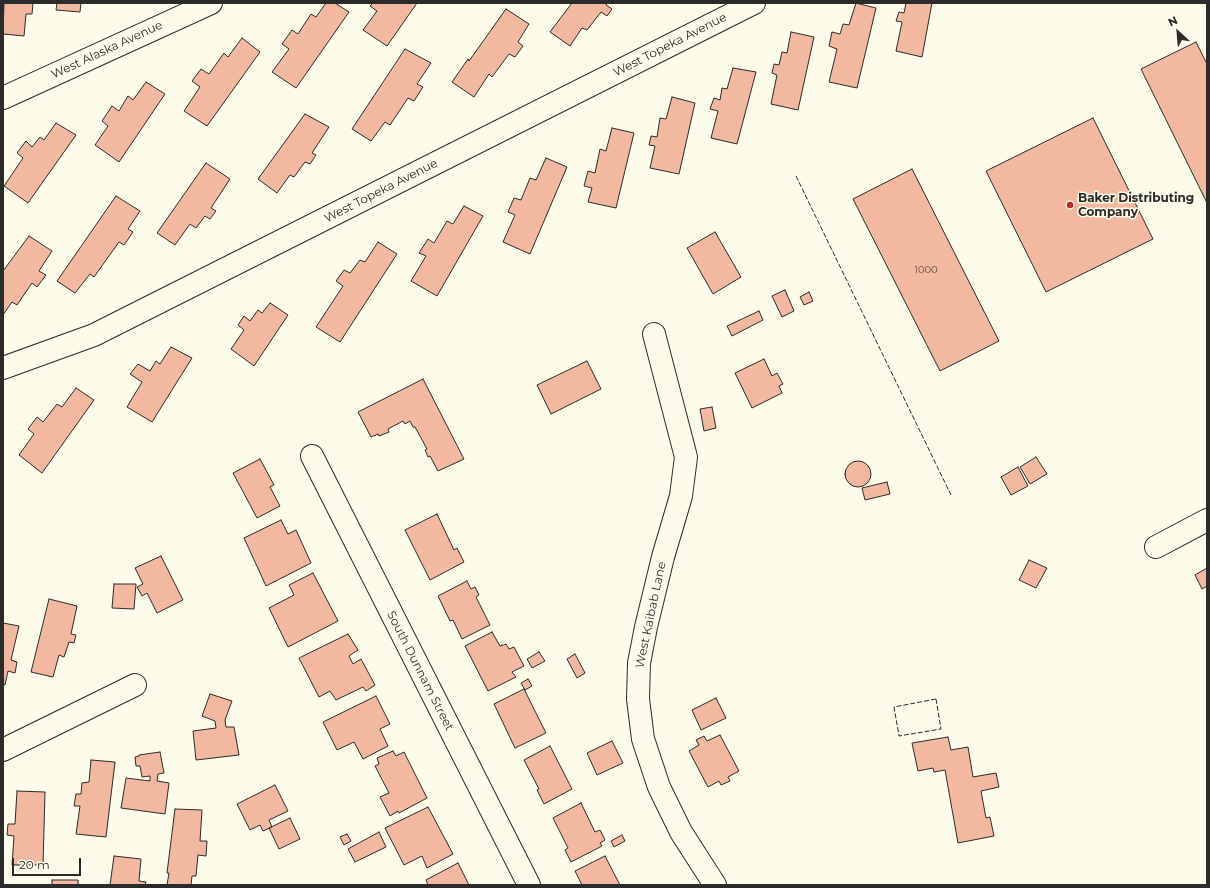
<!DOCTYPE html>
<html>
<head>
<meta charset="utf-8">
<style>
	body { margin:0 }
	#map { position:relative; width:1210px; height:888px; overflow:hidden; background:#fdfbea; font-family:Montserrat,sans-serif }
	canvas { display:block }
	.frame { position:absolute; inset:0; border:4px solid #2b2b2b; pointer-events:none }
	.north { position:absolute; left:1158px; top:12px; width:40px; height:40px; -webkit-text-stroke:3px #fdfbea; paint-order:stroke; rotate:334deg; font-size:11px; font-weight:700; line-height:16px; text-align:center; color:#2b2b2b }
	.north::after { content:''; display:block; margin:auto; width:14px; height:18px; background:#2b2b2b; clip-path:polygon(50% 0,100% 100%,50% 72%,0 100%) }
	.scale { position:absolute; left:12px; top:858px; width:69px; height:18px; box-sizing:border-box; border:2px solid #2b2b2b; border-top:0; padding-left:5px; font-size:12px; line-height:14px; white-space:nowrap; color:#2b2b2b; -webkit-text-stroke:3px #fdfbea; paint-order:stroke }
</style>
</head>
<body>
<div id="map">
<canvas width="1210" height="888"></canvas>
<div class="frame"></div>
<div class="north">N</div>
<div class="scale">20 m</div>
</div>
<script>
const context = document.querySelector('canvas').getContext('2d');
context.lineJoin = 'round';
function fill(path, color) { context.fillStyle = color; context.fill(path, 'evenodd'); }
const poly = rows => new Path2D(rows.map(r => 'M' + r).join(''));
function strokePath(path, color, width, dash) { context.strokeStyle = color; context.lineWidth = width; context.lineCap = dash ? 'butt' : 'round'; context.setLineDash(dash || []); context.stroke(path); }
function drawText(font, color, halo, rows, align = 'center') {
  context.font = font + ' Montserrat,sans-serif'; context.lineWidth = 3; context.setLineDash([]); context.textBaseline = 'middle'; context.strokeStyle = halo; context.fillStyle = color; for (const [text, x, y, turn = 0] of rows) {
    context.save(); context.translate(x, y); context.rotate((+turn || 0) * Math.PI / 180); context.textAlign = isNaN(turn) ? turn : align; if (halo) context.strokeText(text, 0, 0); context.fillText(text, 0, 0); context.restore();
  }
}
const building = poly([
	[4,3,33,3,32,14,26,14,24,36,3,34,4,3],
	[57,3,81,3,80,12,56,10,57,3],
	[326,3,335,3,349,12,296,88,272,72,289,49,282,44,292,30,298,34,311,14,316,17,326,3],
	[373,3,417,3,387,46,363,30,377,11,370,6,373,3],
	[572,3,607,3,606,5,612,9,607,16,601,12,587,30,582,28,570,46,550,32,572,3],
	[856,3,876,8,857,88,829,82,837,49,829,46,832,32,840,34,843,24,849,25,856,3],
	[906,3,932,3,922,57,896,51,902,22,896,21,899,12,904,13,906,3],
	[506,9,529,24,518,42,523,46,515,57,509,54,492,77,489,74,474,97,452,82,468,59,469,61,506,9],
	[791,32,814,37,798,110,771,104,777,75,772,73,774,64,779,65,782,52,787,53,791,32],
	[242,38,260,52,207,126,184,111,200,87,192,81,201,69,209,74,224,53,228,57,242,38],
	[1196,42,1207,64,1207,203,1141,69,1196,42],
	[405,49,431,63,417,84,423,87,414,101,408,98,390,125,385,122,371,141,352,129,405,49],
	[733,68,756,72,737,144,711,138,718,111,710,109,714,98,720,100,722,88,727,89,733,68],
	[146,82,165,94,119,162,95,145,108,126,102,121,112,106,119,111,128,96,133,100,146,82],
	[672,97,695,103,679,174,650,168,655,146,649,145,651,136,657,137,660,118,666,119,672,97],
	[305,114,329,127,312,153,316,155,310,164,305,162,294,177,290,175,277,193,258,179,305,114],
	[1093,118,1153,239,1046,292,986,171,1093,118],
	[56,123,76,135,28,203,4,186,23,158,17,153,26,141,32,147,40,137,44,140,56,123],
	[612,128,634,133,616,208,588,202,592,188,584,186,588,171,595,173,600,149,606,151,612,128],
	[546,158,567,167,530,254,503,242,515,215,508,212,514,198,521,200,530,178,536,180,546,158],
	[206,163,230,179,211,208,216,211,210,219,205,216,196,228,190,224,175,245,157,233,206,163],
	[912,169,999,341,940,371,853,199,912,169],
	[116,196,140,211,128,229,133,232,124,245,119,242,94,277,90,274,75,293,57,281,116,196],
	[464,206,483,216,437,296,411,281,426,256,419,253,428,239,434,243,447,221,453,224,464,206],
	[715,232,741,277,713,294,687,248,715,232],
	[29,236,52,251,39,271,46,275,37,287,32,283,17,305,12,302,3,315,3,271,29,236],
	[378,242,397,254,340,342,316,327,343,286,336,281,344,270,350,273,360,260,365,262,378,242],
	[785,290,794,311,782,317,772,296,785,290],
	[809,292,813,301,804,305,800,297,809,292],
	[270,303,288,315,254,366,231,349,244,330,238,325,244,316,250,321,258,310,262,313,270,303],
	[759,311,763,320,732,336,727,326,759,311],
	[171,347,192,358,152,422,127,407,142,382,130,374,138,364,150,371,156,361,160,364,171,347],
	[764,359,772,376,777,373,783,384,779,386,782,393,752,408,735,373,764,359],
	[587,361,601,389,551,414,537,385,587,361],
	[423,379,464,459,438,471,430,456,428,457,425,450,427,449,415,427,413,427,410,421,405,424,403,421,388,429,389,432,379,436,378,434,371,437,358,412,423,379],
	[76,388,94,400,42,473,19,455,34,434,28,429,37,417,43,422,57,404,62,407,76,388],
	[712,407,716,428,704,431,700,409,712,407],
	[1036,457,1047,474,1030,484,1020,467,1036,457],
	[260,459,274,485,270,487,280,506,257,518,233,473,260,459],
	'845 474a13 13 0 1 1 26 0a13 13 0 1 1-26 0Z',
	[1018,467,1028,486,1011,495,1001,477,1018,467],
	[887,482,890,494,865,500,862,488,887,482],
	[437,514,454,550,457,548,464,562,430,580,405,530,437,514],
	[281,520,288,534,296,530,311,563,266,586,244,538,281,520],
	[161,556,183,600,157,613,147,593,142,596,137,587,143,584,135,568,161,556],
	[1029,560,1047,568,1036,588,1019,580,1029,560],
	[1207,568,1207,586,1202,589,1195,575,1207,568],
	[313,573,338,621,288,647,269,608,294,595,289,585,313,573],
	[467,581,471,589,475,587,479,595,476,597,490,625,462,639,453,620,450,621,438,596,467,581],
	[114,584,136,584,134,609,112,608,114,584],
	[49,599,77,606,71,634,76,635,74,643,69,642,64,657,59,655,53,677,31,672,49,599],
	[3,623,19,626,11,660,17,662,15,673,8,671,5,685,3,684,3,623],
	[492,632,500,646,506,644,509,649,514,647,524,666,512,672,516,677,488,691,465,646,492,632],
	[348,634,358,650,349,656,353,664,361,659,375,685,366,691,363,687,336,700,330,691,319,697,299,658,348,634],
	[539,652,545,661,532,668,527,659,539,652],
	[575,654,585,673,577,678,567,659,575,654],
	[528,679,532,686,525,690,521,683,528,679],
	[524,689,546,733,515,748,494,704,524,689],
	[210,694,232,701,225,720,226,727,234,727,239,755,196,760,193,731,216,728,215,721,202,716,210,694],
	[376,696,390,724,380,729,388,746,363,759,354,742,337,750,323,722,376,696],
	[716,698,726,718,701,730,692,710,716,698],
	[720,735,739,771,728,777,730,781,721,785,719,781,708,787,689,751,699,745,696,740,704,736,707,741,720,735],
	[948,737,951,750,968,747,973,777,996,773,999,787,981,791,986,818,990,817,994,836,958,843,945,770,934,772,933,768,918,771,912,743,948,737],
	[612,741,623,763,597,775,587,753,612,741],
	[550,746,572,789,544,804,537,790,539,789,524,760,550,746],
	[393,751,396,756,404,752,427,798,399,813,398,811,390,816,380,797,389,793,375,766,379,764,377,758,393,751],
	[160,752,164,773,158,774,157,781,169,783,165,814,121,808,126,778,150,781,150,776,142,777,140,766,136,766,135,757,139,756,139,755,160,752],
	[91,760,115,762,106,837,76,834,80,806,74,806,76,794,81,794,82,783,89,782,91,760],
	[275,785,288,811,269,820,272,827,263,831,260,825,250,830,237,804,275,785],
	[17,791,45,792,43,865,12,865,14,836,7,835,8,824,15,824,17,791],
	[581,803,595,832,600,830,605,840,600,843,602,846,571,862,565,850,568,848,553,818,581,803],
	[428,807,453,854,427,868,422,856,404,865,385,828,428,807],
	[175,809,202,810,200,841,207,841,206,856,198,855,196,876,192,876,191,885,167,885,169,873,167,873,175,809],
	[290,818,300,839,279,849,269,828,290,818],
	[379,832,386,847,355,862,348,849,379,832],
	[347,834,351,841,344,845,340,837,347,834],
	[622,835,625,841,614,847,611,841,622,835],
	[114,856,141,859,139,881,146,882,145,885,110,885,114,856],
	[605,856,620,885,582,885,575,871,605,856],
	[458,863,469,885,428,885,426,880,458,863],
	[52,880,78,880,78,885,52,885,52,880]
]);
const minor = poly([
	[3,98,211,3],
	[654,334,686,457,681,496,663,557,646,627,639,663,638,699,643,739,659,787,681,832,715,885],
	[3,368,94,335,754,3],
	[312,456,529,885],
	[1156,547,1207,520],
	[3,750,135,685]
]);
const fence = poly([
	[796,176,951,495],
	[936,699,941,729,899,736,894,707,936,699]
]);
const markers = [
	[1070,205,4,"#c62828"]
];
const numberNames = [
	["1000",926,270]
];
const streetNames = [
	["West Topeka Avenue",670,45,-27],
	["West Alaska Avenue",107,50,-25],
	["West Topeka Avenue",381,191,-27],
	["West Kaibab Lane",651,615,-78],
	["South Dunnam Street",420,671,63]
];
const poiNames = [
	["Baker Distributing",1078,198],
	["Company",1078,212]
];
fill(building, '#f2b8a0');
strokePath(building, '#2b2b2b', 1);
strokePath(minor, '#2b2b2b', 24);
strokePath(minor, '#fdfbea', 22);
strokePath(fence, '#2b2b2b', 1, [5, 2]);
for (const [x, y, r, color] of markers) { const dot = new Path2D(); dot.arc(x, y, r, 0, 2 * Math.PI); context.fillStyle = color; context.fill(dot); strokePath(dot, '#fdfbea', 1.5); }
drawText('10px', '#5d4e48', null, numberNames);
drawText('12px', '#2b2b2b', '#fdfbea', streetNames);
drawText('bold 12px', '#2b2b2b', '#fdfbea', poiNames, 'left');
</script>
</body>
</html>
